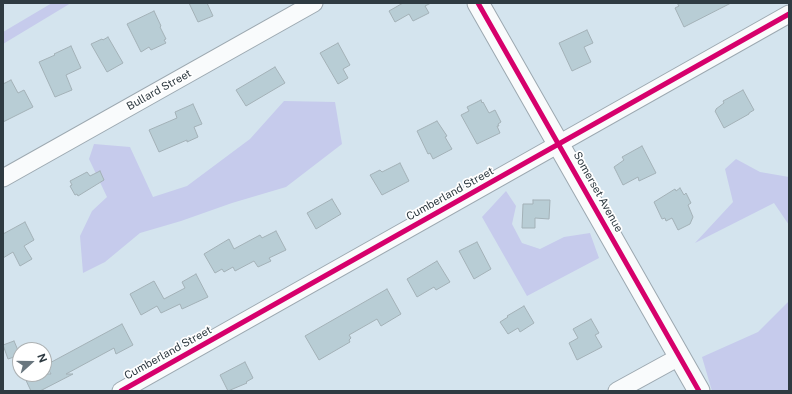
<!DOCTYPE html>
<html>
<head>
<meta charset="utf-8">
<style>
	body { margin:0 }
	#map { position:relative; width:792px; height:394px; overflow:hidden; background:#d4e4ee; font-family:"Public Sans",sans-serif }
	canvas { display:block }
	.frame { position:absolute; inset:0; border:4px solid #2f3b42; pointer-events:none }
	.north { position:absolute; left:12px; top:342px; width:40px; height:40px; box-sizing:border-box; background:#fff; border:1px solid #acb1b3; border-radius:50%; rotate:69deg; font-size:11px; font-weight:700; line-height:16px; text-align:center; color:#2f3b42 }
	.north::after { content:''; display:block; margin:auto; width:14px; height:18px; background:#69767e; clip-path:polygon(50% 0,100% 100%,50% 72%,0 100%) }
</style>
</head>
<body>
<div id="map">
<canvas width="792" height="394"></canvas>
<div class="frame"></div>
<div class="north">N</div>
</div>
<script>
const context = document.querySelector('canvas').getContext('2d');
context.lineJoin = 'round';
function fill(path, color) { context.fillStyle = color; context.fill(path, 'evenodd'); }
const poly = rows => new Path2D(rows.map(r => 'M' + r).join(''));
function strokePath(path, color, width, dash) { context.strokeStyle = color; context.lineWidth = width; context.lineCap = dash ? 'butt' : 'round'; context.setLineDash(dash || []); context.stroke(path); }
function drawText(font, color, halo, rows, align = 'center') {
  context.font = font + ' "Public Sans",sans-serif'; context.lineWidth = 3.5; context.setLineDash([]); context.textBaseline = 'middle'; context.strokeStyle = halo; context.fillStyle = color; for (const [text, x, y, turn = 0] of rows) {
    context.save(); context.translate(x, y); context.rotate((+turn || 0) * Math.PI / 180); context.textAlign = isNaN(turn) ? turn : align; if (halo) context.strokeText(text, 0, 0); context.fillText(text, 0, 0); context.restore();
  }
}
const green = poly([
	[52,3,71,3,3,44,3,32],
	[284,101,335,102,342,144,286,187,232,203,181,221,140,233,105,262,83,273,80,236,92,211,107,197,89,159,94,144,130,147,153,197,187,186,250,139],
	[736,159,760,172,789,177,789,225,774,203,695,243,733,202,725,169],
	[506,191,516,206,512,224,522,243,540,249,564,237,590,233,599,258,527,296,482,217],
	[789,301,789,391,712,391,702,357,758,332]
]);
const building = poly([
	[189,3,207,3,213,16,198,22,189,3],
	[403,3,431,3,425,6,429,13,413,21,409,14,395,22,389,11,403,3],
	[677,3,731,3,684,27,675,8,679,6,677,3],
	[154,11,161,26,160,27,166,39,164,40,166,43,151,50,149,47,141,52,127,24,154,11],
	[587,30,593,43,584,47,591,62,572,71,559,43,587,30],
	[108,37,123,63,107,72,91,44,102,39,103,40,108,37],
	[338,43,350,65,343,69,348,78,338,84,320,53,338,43],
	[71,46,81,68,66,75,72,90,55,97,39,62,55,55,54,54,71,46],
	[275,67,285,83,246,106,236,90,275,67],
	[11,80,18,93,24,90,33,107,3,122,3,84,11,80],
	[743,90,754,110,749,113,749,114,724,128,715,111,716,110,716,109,724,103,723,101,743,90],
	[481,100,482,103,483,102,489,113,495,110,501,122,498,124,499,126,497,126,500,133,477,144,461,115,469,111,467,107,481,100],
	[193,104,202,124,194,127,198,137,187,142,187,140,159,152,149,130,177,118,175,112,193,104],
	[437,121,447,136,445,137,452,149,433,159,430,153,428,154,417,131,437,121],
	[642,146,656,173,639,181,638,177,623,185,614,167,624,160,622,157,642,146],
	[400,163,409,181,382,195,370,175,380,170,382,172,400,163],
	[100,171,104,180,78,196,77,194,75,195,70,186,72,185,70,181,87,172,90,176,100,171],
	[680,188,684,195,686,193,691,203,688,205,693,217,690,224,678,230,672,218,666,221,665,218,662,219,654,202,675,189,676,191,680,188],
	[332,199,341,214,316,229,307,213,332,199],
	[533,200,550,200,549,219,535,218,535,228,522,228,523,204,533,204,533,200],
	[25,222,34,240,24,246,32,259,20,266,13,252,3,258,3,234,25,222],
	[276,231,286,250,269,258,271,261,258,267,254,261,235,271,233,267,224,272,222,269,215,273,204,254,229,239,234,249,260,235,262,238,276,231],
	[477,242,491,269,474,279,459,251,477,242],
	[437,261,450,282,436,290,434,287,417,297,407,279,437,261],
	[196,274,208,297,182,309,180,304,161,313,157,306,141,315,130,294,154,281,164,299,185,288,182,282,196,274],
	[387,289,401,314,381,326,377,319,349,335,351,338,349,340,350,342,319,360,305,336,387,289],
	[524,306,534,323,520,332,518,328,508,334,500,322,508,317,507,316,524,306],
	[591,319,599,333,595,335,602,347,577,360,569,343,578,338,573,329,591,319],
	[122,324,133,345,116,354,114,348,66,374,73,374,40,391,31,391,23,374,51,374,46,365,122,324],
	[14,341,20,355,8,359,3,345,14,341],
	[245,362,253,378,246,382,247,383,228,391,220,375,245,362]
]);
const minor = poly([
	[3,178,314,3],
	[121,391,789,14],
	[617,391,679,357]
]);
const tertiary = poly([
	[478,3,699,391]
]);
const cycleway = poly([
	[478,3,699,391],
	[121,391,789,14]
]);
const streetNames = [
	["Bullard Street",159,90,-29],
	["Somerset Avenue",598,192,61],
	["Cumberland Street",450,194,-29],
	["Cumberland Street",168,353,-29]
];
fill(green, '#c6cbec');
fill(building, '#b8cdd5');
strokePath(building, '#a3b1b7', 1);
strokePath(minor, '#9ca8b0', 19);
strokePath(tertiary, '#9ca8b0', 23);
strokePath(minor, '#f9fbfc', 17);
strokePath(tertiary, '#f9fbfc', 21);
strokePath(cycleway, '#d6006c', 5);
drawText('11px', '#2f3b42', '#fff', streetNames);
</script>
</body>
</html>
